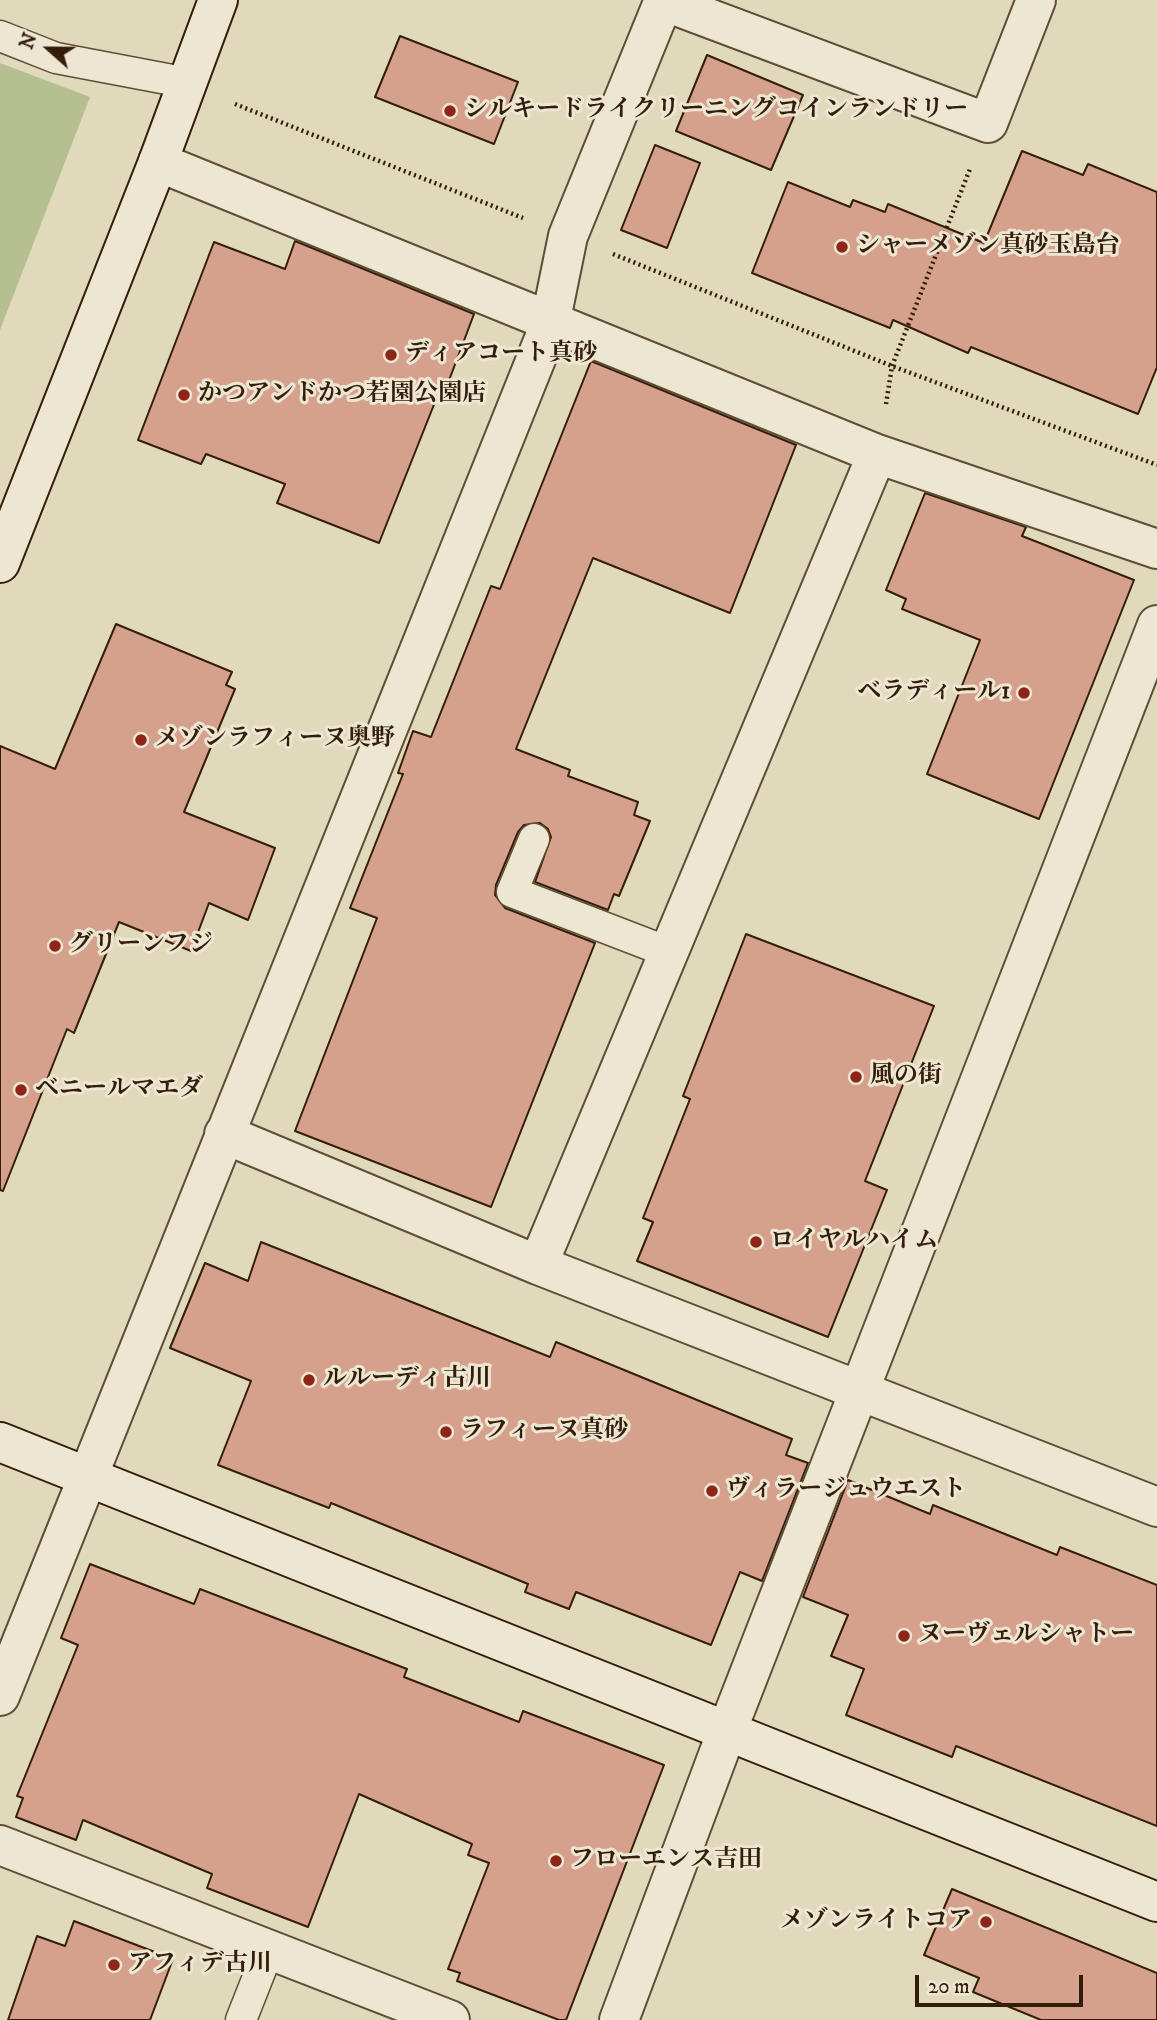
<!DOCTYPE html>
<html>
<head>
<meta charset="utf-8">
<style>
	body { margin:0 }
	#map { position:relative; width:1157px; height:2020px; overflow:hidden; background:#e1d9bc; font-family:"IM FELL DW Pica",serif }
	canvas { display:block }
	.north { position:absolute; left:14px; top:14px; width:70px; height:70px; -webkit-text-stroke:5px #ece6d3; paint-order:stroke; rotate:291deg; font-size:19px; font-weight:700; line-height:28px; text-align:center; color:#351e09 }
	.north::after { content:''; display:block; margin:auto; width:24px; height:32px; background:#351e09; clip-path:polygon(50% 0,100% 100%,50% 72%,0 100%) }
	.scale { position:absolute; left:915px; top:1975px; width:168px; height:32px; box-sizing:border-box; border:4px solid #351e09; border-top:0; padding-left:9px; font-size:21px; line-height:24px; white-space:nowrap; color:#351e09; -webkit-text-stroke:5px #ece6d3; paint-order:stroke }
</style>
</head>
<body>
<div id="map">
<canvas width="1157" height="2020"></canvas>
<div class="north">N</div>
<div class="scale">20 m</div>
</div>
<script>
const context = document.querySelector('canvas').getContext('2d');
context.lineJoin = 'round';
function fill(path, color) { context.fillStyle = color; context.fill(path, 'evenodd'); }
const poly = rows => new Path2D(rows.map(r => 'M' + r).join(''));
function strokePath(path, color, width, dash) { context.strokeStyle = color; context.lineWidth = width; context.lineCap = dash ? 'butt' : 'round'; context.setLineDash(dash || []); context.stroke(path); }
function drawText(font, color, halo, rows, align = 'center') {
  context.font = font + ' "IM FELL DW Pica","Noto Serif JP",serif'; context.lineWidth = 6; context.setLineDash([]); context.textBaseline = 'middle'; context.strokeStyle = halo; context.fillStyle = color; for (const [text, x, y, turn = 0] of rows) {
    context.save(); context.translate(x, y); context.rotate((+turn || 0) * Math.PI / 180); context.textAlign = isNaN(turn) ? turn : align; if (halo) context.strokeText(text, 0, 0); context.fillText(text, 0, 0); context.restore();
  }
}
const green = poly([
	[0,63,90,97,0,330]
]);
const building = poly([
	[400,36,518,82,494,144,375,97,400,36],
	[707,55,803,95,771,170,676,131,707,55],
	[655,145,700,163,667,248,621,230,655,145],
	[1022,151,1083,175,1088,164,1157,192,1157,367,1138,414,971,347,968,353,893,320,890,328,752,273,788,182,850,207,853,200,885,212,888,204,984,243,1022,151],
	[295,241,474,314,442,399,437,397,379,543,277,503,285,484,206,454,201,464,138,440,214,242,285,269,295,241],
	[591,361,796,445,730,613,593,558,516,749,570,770,568,776,638,802,634,815,650,821,619,896,614,894,608,910,535,882,551,837,548,829,540,823,524,825,518,832,496,885,495,895,505,908,595,943,491,1207,295,1131,377,918,350,908,403,774,398,773,413,731,431,737,491,586,500,589,591,361],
	[925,493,1026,527,1022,536,1134,580,1039,819,927,774,980,640,902,609,906,599,886,590,925,493],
	[116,624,232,672,226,685,235,689,184,812,275,848,248,920,209,903,191,951,119,922,74,1033,67,1029,3,1191,0,1190,0,746,55,769,116,624],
	[746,934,934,1006,865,1181,887,1190,828,1337,637,1261,653,1222,643,1218,690,1099,683,1096,746,934],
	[261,1242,550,1357,556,1342,792,1439,786,1455,808,1463,762,1581,740,1572,711,1645,576,1592,569,1609,525,1592,528,1584,331,1503,329,1508,218,1465,251,1381,170,1348,205,1263,248,1281,261,1242],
	[848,1480,930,1514,933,1505,1057,1555,1060,1547,1157,1585,1157,1826,956,1746,952,1757,846,1715,864,1669,831,1656,848,1615,803,1597,848,1480],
	[90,1564,194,1604,200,1589,407,1669,404,1677,519,1722,523,1711,664,1765,566,2020,559,2020,457,1981,460,1973,448,1969,489,1863,468,1855,472,1844,359,1794,308,1927,207,1888,212,1874,83,1820,76,1840,16,1817,23,1798,17,1796,78,1645,61,1638,90,1564],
	[952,1889,1157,1973,1157,2020,1041,2020,973,1992,979,1978,924,1955,952,1889],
	[74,1921,173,1959,150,2020,8,2020,37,1936,65,1946,74,1921]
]);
const path = poly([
	[235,104,523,218],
	[613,254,892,366,1157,465],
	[886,404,892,366,970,169]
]);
const lane = poly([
	[0,36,56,58,188,83],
	[534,839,512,892,668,952],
	[241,2020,269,1949]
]);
const street = poly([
	[663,1,988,123,1036,0],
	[158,162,877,454,1157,549],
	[224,1134,538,1265,1157,1507],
	[538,1265,877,454],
	[0,1696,550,324,568,236,664,0],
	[0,1845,450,2020],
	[619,2020,727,1731,1157,625]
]);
const secondary = poly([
	[0,563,158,162,218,0],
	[0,1442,1157,1902]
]);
const markers = [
	[450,111,7,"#8f2418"],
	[842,247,7,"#8f2418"],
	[391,355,7,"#8f2418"],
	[184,395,7,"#8f2418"],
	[1024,693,7,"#8f2418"],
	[141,740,7,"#8f2418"],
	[55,946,7,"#8f2418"],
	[856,1077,7,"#8f2418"],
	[21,1090,7,"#8f2418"],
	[756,1242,7,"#8f2418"],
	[309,1380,7,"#8f2418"],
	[446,1432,7,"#8f2418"],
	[712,1491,7,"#8f2418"],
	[904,1636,7,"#8f2418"],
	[556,1861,7,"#8f2418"],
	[986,1922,7,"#8f2418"],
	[114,1965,7,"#8f2418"]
];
const poiNames = [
	["シルキードライクリーニングコインランドリー",464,111],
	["シャーメゾン真砂玉島台",856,247],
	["ディアコート真砂",405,355],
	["かつアンドかつ若園公園店",198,395],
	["ベラディール1",1010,693,"right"],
	["メゾンラフィーヌ奥野",155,740],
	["グリーンフジ",69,946],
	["風の街",870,1077],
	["ベニールマエダ",35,1090],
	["ロイヤルハイム",770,1242],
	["ルルーディ古川",323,1380],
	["ラフィーヌ真砂",460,1432],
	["ヴィラージュウエスト",726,1491],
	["ヌーヴェルシャトー",918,1636],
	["フローエンス吉田",570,1861],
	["メゾンライトコア",972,1922,"right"],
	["アフィデ古川",128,1965]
];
fill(green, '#b5bf8f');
fill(building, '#d5a08c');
strokePath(building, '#351e09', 2);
strokePath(lane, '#604d36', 33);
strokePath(street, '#604d36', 42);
strokePath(secondary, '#351e09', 42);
strokePath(path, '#351e09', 4.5, [2, 3.5]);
strokePath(lane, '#ece6d3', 30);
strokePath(street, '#ece6d3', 38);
strokePath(secondary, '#ece6d3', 38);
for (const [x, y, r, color] of markers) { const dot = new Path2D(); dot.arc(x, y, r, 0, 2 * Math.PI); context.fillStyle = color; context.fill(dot); strokePath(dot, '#ece6d3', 2.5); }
drawText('bold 24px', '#351e09', '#ece6d3', poiNames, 'left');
</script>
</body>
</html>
